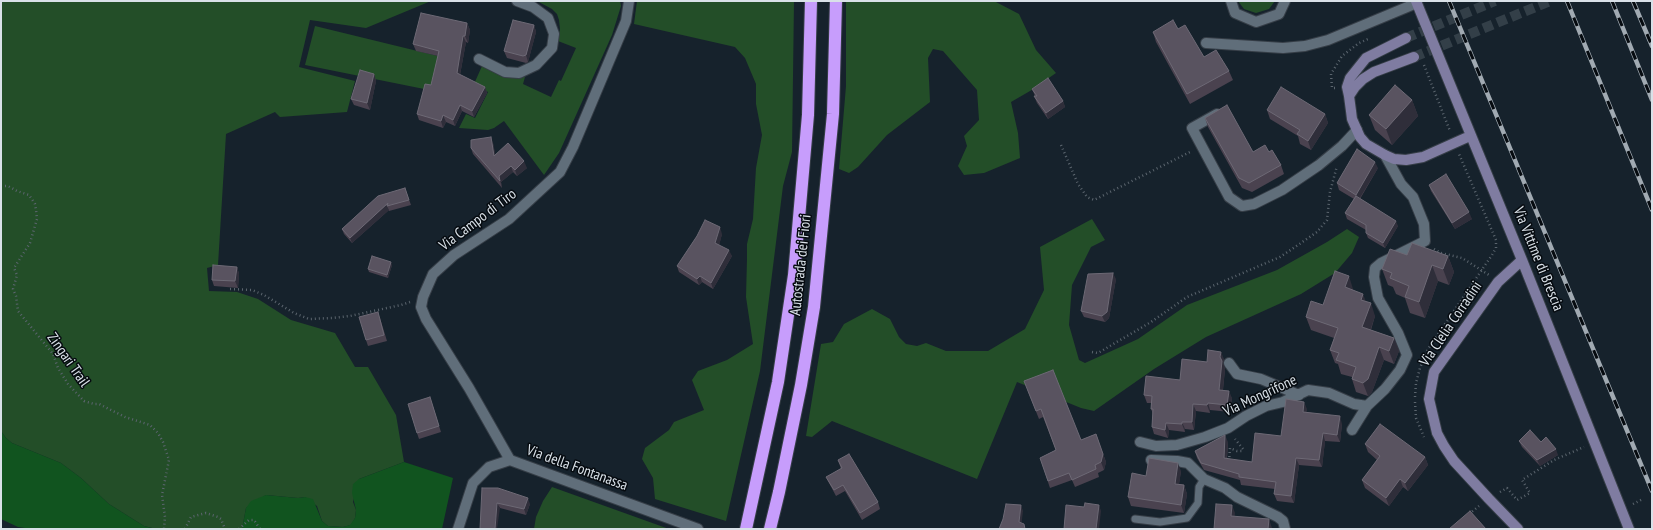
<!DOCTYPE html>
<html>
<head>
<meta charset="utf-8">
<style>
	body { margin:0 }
	#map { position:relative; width:1653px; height:530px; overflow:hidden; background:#16222c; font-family:"PT Sans Narrow",sans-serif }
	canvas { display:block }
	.frame { position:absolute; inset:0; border:2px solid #d9e1e8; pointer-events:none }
</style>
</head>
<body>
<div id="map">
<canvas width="1653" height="530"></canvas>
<div class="frame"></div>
</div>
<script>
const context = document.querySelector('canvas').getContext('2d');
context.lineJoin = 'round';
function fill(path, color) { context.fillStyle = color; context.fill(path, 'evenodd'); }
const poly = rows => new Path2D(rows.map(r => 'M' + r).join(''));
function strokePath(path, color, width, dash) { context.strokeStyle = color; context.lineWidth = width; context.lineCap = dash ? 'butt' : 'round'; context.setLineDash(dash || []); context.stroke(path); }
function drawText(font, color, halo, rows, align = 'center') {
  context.font = font + ' "PT Sans Narrow",sans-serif'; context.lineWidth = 3; context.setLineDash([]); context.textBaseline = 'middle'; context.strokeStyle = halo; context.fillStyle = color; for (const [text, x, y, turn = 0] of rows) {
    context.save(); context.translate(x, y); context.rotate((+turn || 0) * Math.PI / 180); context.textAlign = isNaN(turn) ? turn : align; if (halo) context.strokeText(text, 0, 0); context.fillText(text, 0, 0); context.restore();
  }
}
const green = poly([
	[1,1,431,1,366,28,310,20,299,67,355,81,347,112,280,117,275,112,226,134,218,265,207,268,209,291,237,292,258,299,291,320,335,333,355,367,368,367,396,415,404,462,359,479,353,502,356,510,355,518,351,525,343,527,328,526,322,521,317,506,305,497,298,498,266,495,246,508,242,529,156,529,144,526,109,504,81,478,61,463,12,443,6,438,1,431],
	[537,1,620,1,621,6,612,35,559,153,544,175,504,121,494,128,488,130,459,128,466,114,475,118,488,92,474,84,482,66,508,77,525,77,523,84,551,97,559,80,561,81,576,48,558,41,560,29,559,20,557,14,552,9],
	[637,1,794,1,792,152,783,186,760,371,726,521,655,499,653,478,642,459,645,448,669,430,674,422,704,410,692,380,698,371,727,360,753,344,746,297,747,259,747,244,753,219,756,168,762,135,756,104,756,84,745,58,735,47,634,24],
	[846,1,994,1,1019,14,1036,50,1056,73,1030,91,1011,102,1018,133,1020,158,984,173,964,175,958,166,967,146,964,136,979,120,977,90,943,51,933,49,928,58,930,102,887,135,858,167,849,173,839,169,846,86],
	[1238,1,1275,1,1269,9,1256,13,1244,9],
	[315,26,442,57,434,91,305,65],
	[1092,219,1105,240,1091,247,1072,285,1069,325,1079,360,1085,363,1138,339,1187,305,1277,270,1327,242,1347,229,1359,237,1352,253,1335,273,1301,294,1206,337,1154,369,1094,411,1081,408,1017,382,977,479,832,421,812,437,806,436,821,344,833,342,844,324,872,309,890,319,899,337,906,344,917,346,926,343,946,351,988,351,1025,329,1044,290,1040,247],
	[552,487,669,529,534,529,536,517,543,501]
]);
const forest = poly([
	[1,431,6,438,12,443,61,463,81,478,109,504,144,526,156,529,32,529,18,527,1,519],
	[404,462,453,478,442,529,242,529,246,508,251,501,266,495,298,498,305,497,313,499,322,521,328,526,343,527,350,525,355,518,356,510,352,493,353,484,359,479]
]);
const secondaryTunnel = poly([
	[1406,38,1495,1],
	[1414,57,1550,1]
]);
const path = poly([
	[1424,65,1450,131],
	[1335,88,1332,88,1331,74,1342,56,1359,43,1368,39],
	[1061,145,1078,184,1087,197,1094,200,1190,152],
	[1,186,8,186,17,191,29,195,35,204,36,210,37,219,30,243,14,268,17,275,13,289,16,296,18,311,53,354,58,368,68,384,84,401,94,404,99,404,125,417,150,425,158,433,163,442,169,460,162,495,165,517,164,529],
	[1434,249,1441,253,1462,258,1489,275],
	[230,289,252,290,264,295,294,313,309,319,332,318,350,316,401,305,410,302],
	[1092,352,1098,353,1151,322,1187,297,1280,257,1298,245,1317,232,1327,220,1330,192,1337,166],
	[1415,397,1416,383,1420,368,1428,349,1492,255,1496,248,1496,240,1459,154],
	[1415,402,1416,418,1424,437],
	[1229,461,1230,448,1237,451,1242,451,1243,449,1235,439],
	[1500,492,1507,488,1517,500,1530,493,1522,480,1554,460,1584,447],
	[1633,504,1643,499],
	[1469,514,1479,506],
	[185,529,191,517,206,513,218,517,221,519,225,529],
	[239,529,249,520,254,520,260,529]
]);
const lane = poly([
	[1135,519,1160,522,1187,518,1198,503,1199,487,1204,479]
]);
const street = poly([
	[1231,1,1235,13,1256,22,1279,14,1285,1],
	[1206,43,1283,48,1305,46,1328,40,1417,3],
	[479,59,505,72,519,73,536,65,552,48,554,34,548,18,533,7,517,1],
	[1217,114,1192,128,1229,197,1242,206,1254,204,1282,190,1319,165,1342,146,1357,130],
	[1229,363,1237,374,1261,379,1299,395],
	[1352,430,1367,406],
	[1140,442,1156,446,1177,445,1205,437,1228,428,1246,416,1266,406,1283,402,1308,390,1329,393,1354,404,1367,406,1385,389,1400,370,1407,355,1398,333,1378,298,1374,277,1375,268,1381,263,1425,241,1424,224,1413,197,1401,184,1385,155],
	[510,460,469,388,426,319,421,307,423,297,433,274,454,255,509,219,560,172,573,147,626,21,629,1],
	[1151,460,1177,461,1188,463,1204,479,1225,488,1237,497,1278,517,1283,521,1285,529],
	[458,529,473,483,489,467,510,460,698,529]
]);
const secondary = poly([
	[1416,1,1522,260,1629,529],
	[1406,38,1366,58,1350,78,1347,87,1349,96,1351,111,1352,119,1360,137,1366,144,1385,155,1394,159,1406,160,1423,157,1470,136],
	[1349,96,1355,87,1363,79,1374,72,1414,57],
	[1518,529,1489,499,1454,461,1444,446,1437,433,1429,399,1434,372,1498,282,1522,260]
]);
const highway = poly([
	[746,529,778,382,794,275,808,115,811,1],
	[770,529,779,492,801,385,814,307,833,114,836,1]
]);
const rail = poly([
	[1449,1,1652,491],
	[1567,1,1652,210],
	[1612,1,1652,100],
	[1633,1,1652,46]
]);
const wall = poly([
	[467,23,470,30,468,43,466,42,460,75,485,87,487,93,474,117,462,111,455,126,446,122,443,128,419,120,417,114,431,85,438,56,416,51,413,44],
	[534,25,536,32,528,62,526,63,507,58,504,51],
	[1178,29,1204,57,1229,71,1233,80,1190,104,1156,42,1153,32],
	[374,74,376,81,370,110,354,105,351,99],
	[1032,89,1063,101,1065,107,1048,119,1037,103,1034,96,1035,96],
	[1412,100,1418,116,1392,145,1375,130,1369,115],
	[1267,110,1325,114,1328,123,1311,150,1300,144,1298,136,1270,119],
	[1205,118,1253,152,1269,152,1281,165,1284,174,1252,192,1242,188,1208,127],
	[493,143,495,155,527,168,517,176,513,172,501,182,502,188,473,154,471,148],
	[1378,168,1360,199,1398,226,1385,248,1368,238,1366,233,1366,230,1347,219,1345,213,1354,199,1339,190,1337,183],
	[1429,185,1472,219,1455,229,1431,191],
	[405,188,411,205,389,211,389,210,352,243,344,234,342,229],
	[722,234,719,245,732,256,713,289,702,282,699,285,679,272,677,266],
	[1407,255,1448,256,1454,272,1449,285,1438,281,1425,318,1410,313,1405,298,1396,294,1393,287,1388,285,1382,269],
	[392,265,388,278,369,272,368,269],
	[237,267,239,274,238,288,214,286,212,280],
	[1116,279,1109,318,1105,322,1084,317,1081,311],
	[1353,289,1353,290,1366,302,1375,316,1371,330,1394,338,1399,351,1394,364,1384,360,1372,392,1368,396,1356,392,1352,379,1352,377,1341,374,1338,364,1335,363,1330,350,1334,338,1311,330,1306,317,1323,305],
	[380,318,387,341,368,346,366,340],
	[1224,359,1223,363,1225,369,1223,390,1232,398,1230,412,1210,410,1210,413,1196,411,1194,430,1185,429,1185,432,1169,430,1168,438,1154,434,1152,427,1153,414,1151,409,1151,403,1147,403,1144,395,1180,380,1207,362],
	[1027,389,1081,440,1096,434,1106,462,1104,470,1098,473,1099,477,1075,487,1072,480,1050,488,1040,458,1056,450,1043,417,1039,419],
	[430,397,441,432,419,439,417,433],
	[1307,409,1306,412,1342,424,1340,442,1325,441,1322,467,1299,465,1294,503,1277,501,1274,494,1275,489,1241,485,1240,480,1204,470,1197,458,1195,451,1228,442,1227,459,1252,462,1281,436],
	[1519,441,1541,442,1558,455,1540,466,1522,447],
	[1365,444,1425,457,1428,465,1408,491,1403,487,1389,506,1365,488,1362,480,1377,460,1368,452],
	[838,460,878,502,880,509,862,520,845,491,836,496,829,483,826,477,841,469],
	[1181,471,1179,484,1184,485,1187,494,1184,513,1131,506,1128,497,1146,476],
	[482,488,530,504,526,515,500,508]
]);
const shadedWall = poly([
	[467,23,470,30,468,43,465,36],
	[534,25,536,32,528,62,526,55],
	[463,36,466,42,459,80,457,73],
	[374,74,376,81,370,110,367,103],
	[485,87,487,93,474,117,472,111],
	[1412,100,1418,116,1392,145,1386,129],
	[1063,101,1065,107,1048,119,1046,113],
	[460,105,462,111,455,126,453,120],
	[1325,114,1328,123,1311,150,1308,141],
	[443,115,446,122,443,128,441,121],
	[491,137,493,143,497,162,494,156],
	[524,161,527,168,517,176,515,170],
	[1375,162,1378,168,1358,201,1356,195],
	[511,166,513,172,501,182,502,188,499,176],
	[388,203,387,206,389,210,352,243,350,238],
	[1469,212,1472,219,1455,229,1452,223],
	[1396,221,1398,226,1385,248,1383,243],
	[720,227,722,234,718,250,715,243],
	[729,250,732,256,713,289,711,283],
	[1448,256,1454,272,1449,285,1443,269],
	[391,262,392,265,388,278,387,275],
	[1432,265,1438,281,1425,318,1419,302],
	[237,267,239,274,238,288,235,281],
	[1113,273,1116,279,1109,318,1105,322,1102,316],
	[700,276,702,282,699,285,697,279],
	[1349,276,1353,289,1349,300,1345,287],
	[1363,294,1368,307,1361,300],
	[1371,303,1375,316,1367,340,1362,327],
	[1394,338,1399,351,1394,364,1389,351],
	[1379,347,1384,360,1372,392,1368,396,1363,383],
	[1221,352,1224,359,1223,363,1225,369,1222,397,1219,390,1220,357],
	[1229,391,1232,398,1230,412,1227,405],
	[1304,402,1307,409,1305,419,1303,412],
	[1208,403,1210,410,1210,413,1207,405],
	[1193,404,1196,411,1194,430,1192,422],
	[1340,416,1342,424,1340,442,1337,435],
	[1182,422,1185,429,1185,432,1182,424],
	[1166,423,1169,430,1168,438,1165,430],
	[1323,433,1325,441,1322,467,1319,460],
	[1225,435,1228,442,1226,465,1224,458],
	[1556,449,1558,455,1540,466,1537,460],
	[1103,454,1106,462,1104,470,1101,462],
	[1425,457,1428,465,1408,491,1405,483],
	[1296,458,1299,465,1294,503,1291,496],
	[1178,463,1181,471,1178,492,1175,484],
	[1400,479,1403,487,1389,506,1386,498],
	[1184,485,1187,494,1184,513,1181,505],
	[528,498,530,504,526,515,524,509],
	[497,503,500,508,497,529,495,529],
	[1021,505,1023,511,1021,528,1019,522],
	[1099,505,1101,511,1099,529,1096,529],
	[1232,505,1235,513,1234,524,1231,516],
	[1269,519,1272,528,1272,529,1268,529]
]);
const building = poly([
	[421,13,467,23,465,36,463,36,457,73,485,87,472,111,460,105,453,120,443,115,441,121,417,114,425,84,431,85,439,51,413,44,421,13],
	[513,20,534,25,526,55,523,56,504,51,513,20],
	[1173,20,1178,29,1185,25,1204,57,1216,50,1229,71,1187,94,1153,32,1173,20],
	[360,70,374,74,367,103,351,99,360,70],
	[1048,78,1063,101,1046,113,1034,96,1037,96,1032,89,1048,78],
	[1395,85,1412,100,1386,129,1369,115,1395,85],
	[1281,87,1325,114,1308,141,1297,134,1300,130,1267,110,1281,87],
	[1227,105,1253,152,1265,145,1269,152,1272,150,1281,165,1249,183,1239,178,1205,118,1227,105],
	[491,137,494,156,508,143,524,161,515,170,511,166,499,176,500,181,471,148,471,140,491,137],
	[1357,149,1375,162,1356,195,1337,183,1357,149],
	[1446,174,1469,212,1452,223,1429,185,1446,174],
	[405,188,409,200,387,206,388,203,350,238,342,229,378,196,405,188],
	[1356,196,1396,221,1383,243,1366,233,1366,225,1345,213,1356,196],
	[705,220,720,227,715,243,729,250,711,283,700,276,697,279,677,266,697,236,705,220],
	[1412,243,1448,256,1443,269,1432,265,1419,302,1405,297,1409,286,1390,278,1392,273,1382,269,1390,249,1407,255,1412,243],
	[372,256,391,262,387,275,368,269,372,256],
	[213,265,237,267,235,281,212,280,213,265],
	[1335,271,1349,276,1345,287,1363,294,1361,300,1371,303,1362,327,1394,338,1389,351,1379,347,1368,379,1363,383,1352,379,1356,367,1336,360,1339,353,1330,350,1338,328,1306,317,1311,301,1323,305,1335,271],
	[1113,273,1107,312,1102,316,1081,311,1088,274,1113,273],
	[378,312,384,335,366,340,359,317,378,312],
	[1208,350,1221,352,1220,357,1222,361,1219,390,1229,391,1227,405,1208,403,1207,405,1193,404,1192,422,1182,422,1182,424,1166,423,1165,430,1152,427,1153,409,1151,409,1152,396,1144,395,1146,376,1180,380,1182,359,1207,362,1208,350],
	[1053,370,1081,440,1096,434,1103,454,1101,462,1095,465,1096,469,1072,480,1069,473,1048,481,1040,458,1056,450,1041,409,1036,411,1024,381,1053,370],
	[430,397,439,426,417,433,408,404,430,397],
	[1286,399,1304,402,1303,412,1340,416,1337,435,1323,433,1319,460,1296,458,1291,496,1274,494,1276,482,1239,477,1239,474,1201,463,1195,451,1225,435,1224,458,1252,462,1255,433,1281,436,1286,399],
	[1380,424,1425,457,1405,483,1400,479,1386,498,1362,480,1380,456,1365,444,1380,424],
	[1530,430,1541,442,1546,437,1556,449,1537,460,1519,441,1530,430],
	[849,454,878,502,860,513,843,485,834,490,826,477,842,468,838,460,849,454],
	[1149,458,1178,463,1175,484,1184,485,1181,505,1128,497,1132,473,1146,476,1149,458],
	[482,488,498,488,528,498,524,509,497,503,495,529,480,529,482,488],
	[1085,503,1099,505,1096,529,1064,529,1066,505,1084,507,1085,503],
	[1006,504,1021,505,1019,522,1024,524,1025,529,999,529,1003,519,1006,504],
	[1216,504,1232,505,1231,516,1269,519,1268,529,1214,529,1216,504],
	[1470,511,1486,529,1449,529,1470,511]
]);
const streetNames = [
	["Via Campo di Tiro",478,220,-37],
	["Via Vittime di Brescia",1538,259,68],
	["Autostrada dei Fiori",801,265,-84],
	["Via Clelia Corradini",1451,324,-56],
	["Zingari Trail",68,360,55],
	["Via Mongrifone",1260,396,-25],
	["Via della Fontanassa",577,468,20]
];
fill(green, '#234e28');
fill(forest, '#11541f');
strokePath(secondaryTunnel, '#333f48', 10, [10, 5]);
strokePath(lane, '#363e47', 9);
strokePath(street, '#363e47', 12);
strokePath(secondary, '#363e47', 12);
strokePath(highway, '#363e47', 14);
strokePath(path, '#5b656e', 2.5, [1, 3]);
strokePath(lane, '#606e7a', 7);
strokePath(street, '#606e7a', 10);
strokePath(secondary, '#7f7ca1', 10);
strokePath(highway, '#c79dfc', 12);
strokePath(rail, '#a1aab2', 4.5);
strokePath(rail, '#060b10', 3, [9]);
fill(wall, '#4a424f');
fill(shadedWall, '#2f2e3a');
fill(building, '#595360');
strokePath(building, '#6d6975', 1);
drawText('15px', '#d9e1e8', '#060b10', streetNames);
</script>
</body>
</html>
